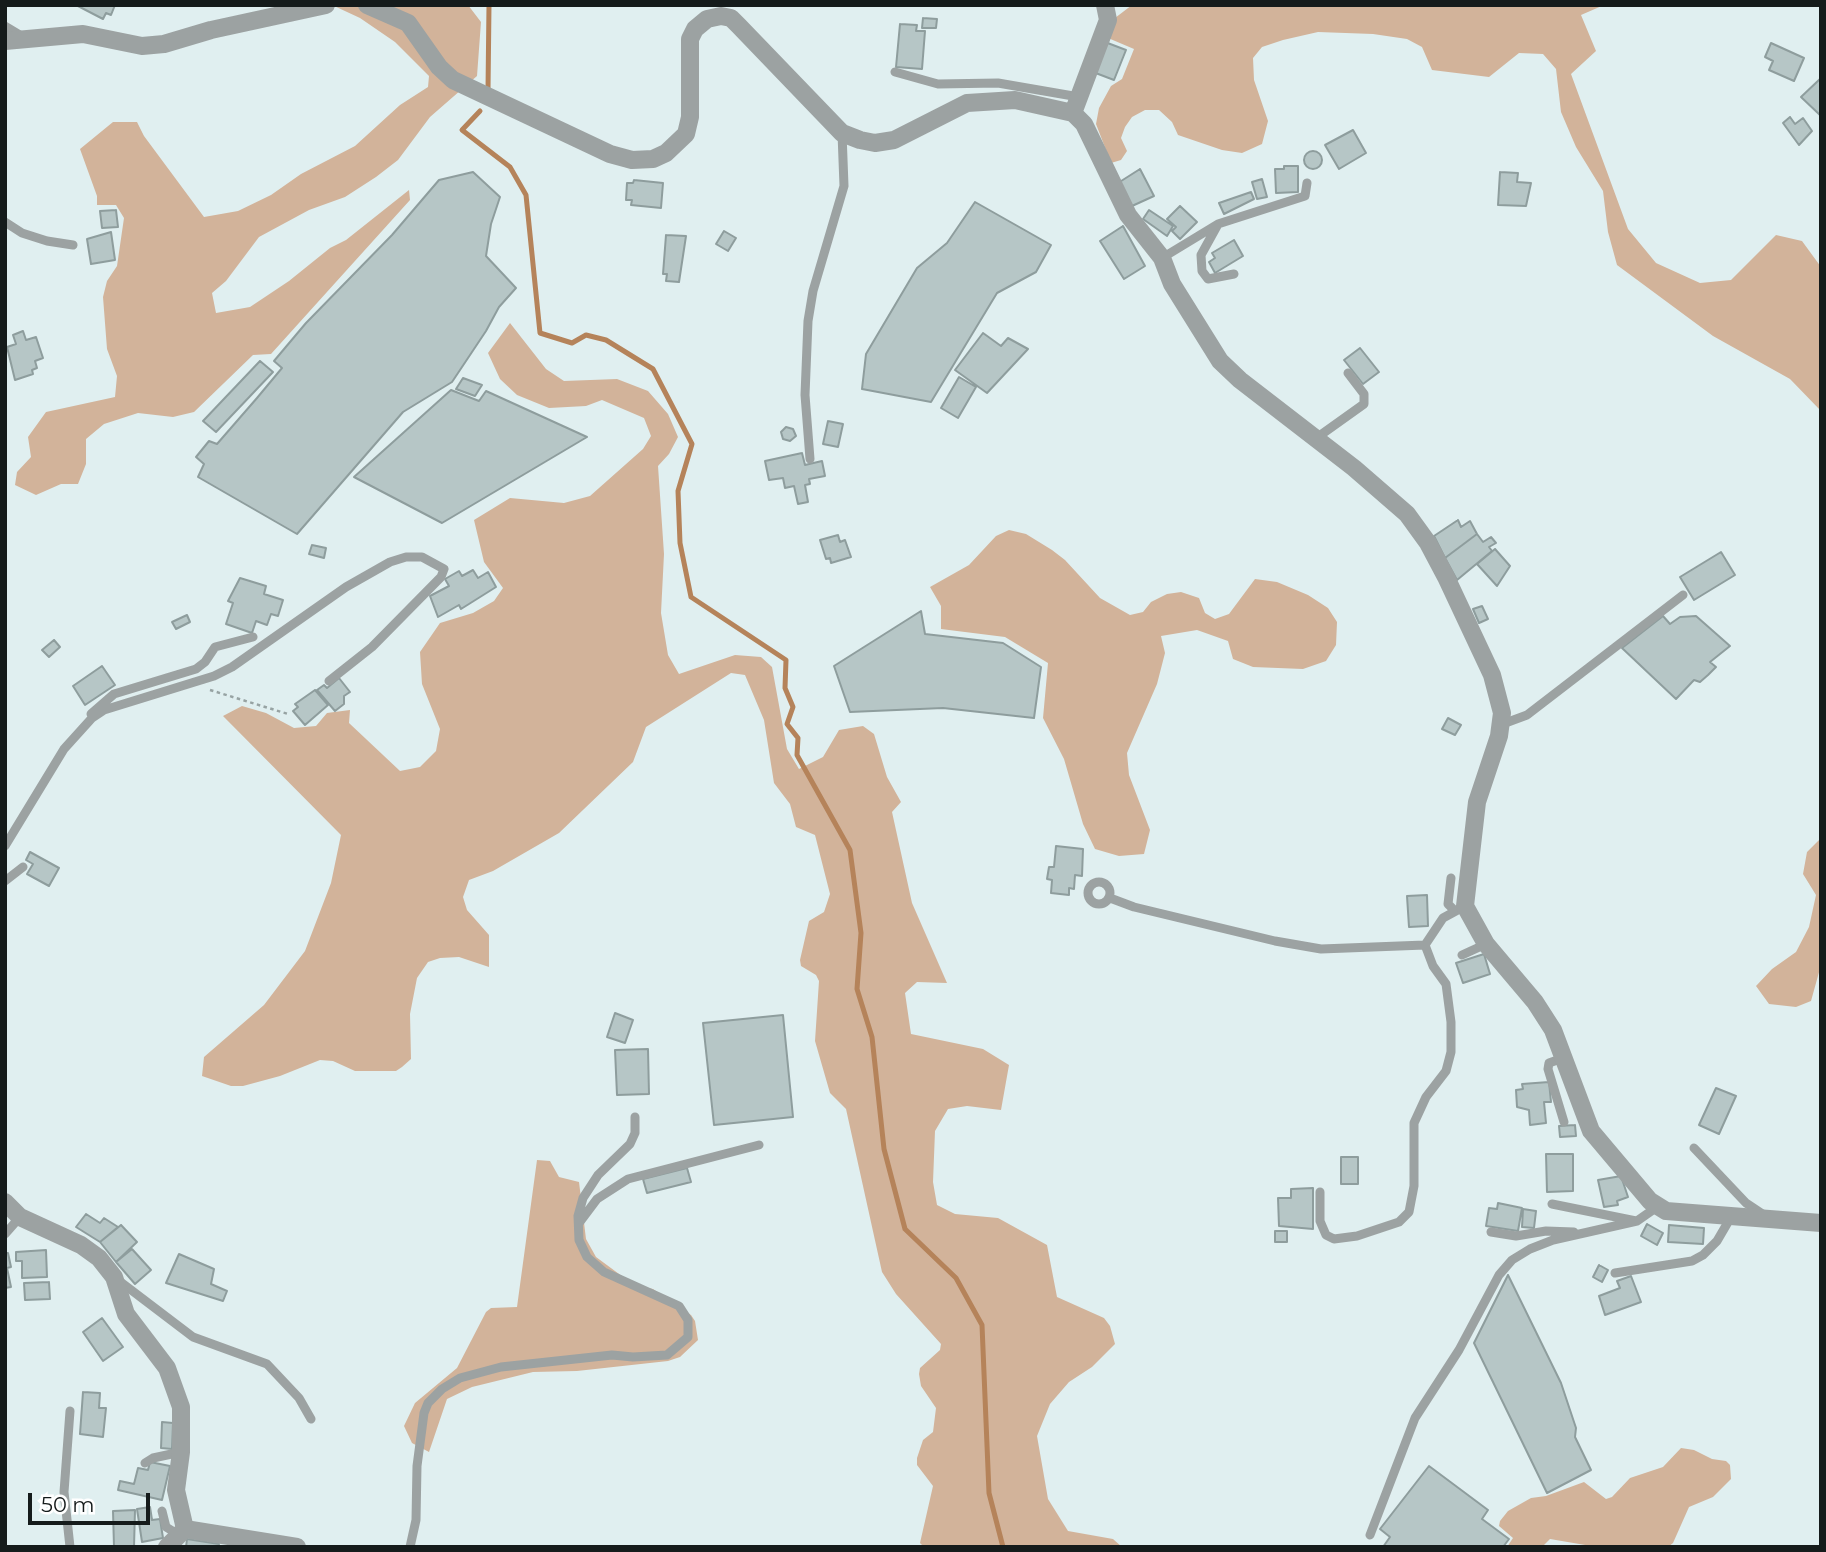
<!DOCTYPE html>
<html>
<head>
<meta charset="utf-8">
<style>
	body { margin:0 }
	#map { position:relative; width:1826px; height:1552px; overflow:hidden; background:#e0eff0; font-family:Montserrat,sans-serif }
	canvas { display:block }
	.frame { position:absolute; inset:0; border:7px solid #151b1b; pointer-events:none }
	.scale { position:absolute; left:28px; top:1493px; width:122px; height:32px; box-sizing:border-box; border:4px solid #151b1b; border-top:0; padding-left:9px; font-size:21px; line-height:24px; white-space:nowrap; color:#151b1b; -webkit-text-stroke:5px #fff; paint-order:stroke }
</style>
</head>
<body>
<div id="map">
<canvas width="1826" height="1552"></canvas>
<div class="frame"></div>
<div class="scale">50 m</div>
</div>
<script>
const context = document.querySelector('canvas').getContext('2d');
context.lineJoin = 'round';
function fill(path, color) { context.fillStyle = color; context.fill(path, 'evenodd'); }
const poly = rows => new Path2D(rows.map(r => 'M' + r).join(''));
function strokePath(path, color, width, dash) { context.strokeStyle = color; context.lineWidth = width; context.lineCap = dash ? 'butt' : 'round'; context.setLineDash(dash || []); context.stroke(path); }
const green = poly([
	[332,5,468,5,481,22,477,76,430,117,398,160,376,177,345,197,309,210,259,237,226,281,212,293,216,313,250,307,289,281,330,248,346,240,409,190,410,200,271,354,253,355,194,412,173,417,138,413,104,424,86,439,86,464,78,484,61,484,36,495,15,485,17,472,31,457,28,437,46,412,115,397,117,376,107,349,103,297,107,281,117,266,124,218,116,205,97,205,97,196,80,149,113,122,137,122,144,136,204,217,238,211,271,195,301,174,355,146,400,105,428,87,429,76,395,42,360,18],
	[1132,5,1604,5,1581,15,1596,51,1571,74,1628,229,1656,263,1700,283,1731,280,1776,235,1802,241,1821,267,1821,411,1790,379,1713,336,1617,265,1608,232,1603,191,1576,147,1561,112,1556,69,1543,54,1519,53,1489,77,1432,70,1422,47,1407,39,1373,34,1318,32,1283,40,1262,47,1253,58,1254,80,1268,121,1262,144,1242,153,1222,150,1178,135,1172,122,1159,110,1145,110,1132,117,1125,127,1121,138,1127,151,1121,160,1111,163,1096,124,1099,108,1111,86,1122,79,1134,49,1108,38,1115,18],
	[510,323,546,369,564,381,617,379,648,391,668,414,678,437,669,454,658,466,664,554,661,613,668,655,679,674,735,655,761,657,772,667,787,749,799,769,823,757,839,730,863,726,874,734,887,777,901,802,892,812,912,903,947,983,917,982,905,993,911,1034,983,1049,1009,1065,1001,1110,967,1106,948,1109,935,1131,933,1182,937,1205,955,1214,998,1218,1047,1245,1057,1297,1104,1318,1110,1326,1115,1344,1092,1367,1069,1382,1050,1404,1037,1436,1048,1499,1068,1531,1113,1539,1122,1547,924,1547,920,1543,933,1486,917,1465,917,1458,923,1440,933,1432,936,1408,921,1386,919,1374,920,1368,940,1350,941,1344,896,1294,882,1272,846,1109,830,1093,815,1041,819,981,816,975,801,966,800,960,809,921,824,912,830,894,815,835,796,827,790,804,774,783,764,720,745,675,731,673,646,727,633,762,559,833,493,871,469,880,463,897,467,910,489,935,489,967,459,957,440,958,428,962,417,978,410,1014,411,1059,402,1067,396,1071,355,1071,333,1061,320,1060,280,1076,243,1086,231,1086,202,1076,204,1057,264,1005,305,951,331,883,341,835,223,716,242,706,266,713,294,728,316,726,327,713,350,710,349,723,400,771,420,767,436,751,440,729,422,684,420,652,440,623,473,613,494,601,503,588,484,562,474,520,510,498,564,503,590,496,643,449,651,436,644,418,602,400,586,406,549,408,517,395,500,379,488,353],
	[1009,530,1026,534,1052,550,1065,560,1100,598,1130,615,1143,612,1151,602,1167,594,1181,592,1199,598,1205,613,1215,619,1229,614,1255,579,1277,582,1308,595,1328,608,1337,622,1336,645,1326,661,1303,669,1253,667,1233,659,1228,641,1197,630,1161,636,1165,653,1157,684,1127,753,1129,775,1150,830,1144,854,1119,856,1095,849,1083,824,1064,759,1043,718,1048,663,1005,637,941,629,941,606,930,587,969,565,996,536],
	[1821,838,1821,965,1811,1001,1796,1007,1769,1004,1756,986,1772,969,1796,952,1809,927,1816,895,1803,874,1807,852],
	[537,1160,550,1161,559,1177,579,1182,586,1239,596,1257,634,1285,653,1289,691,1315,695,1321,698,1340,680,1357,668,1361,577,1371,533,1372,472,1387,447,1399,429,1452,412,1443,404,1426,415,1403,457,1368,486,1312,491,1308,517,1307],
	[1681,1448,1694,1450,1712,1459,1726,1461,1730,1465,1731,1479,1713,1497,1689,1507,1673,1543,1668,1547,1597,1547,1550,1539,1542,1547,1507,1547,1513,1538,1499,1526,1500,1521,1508,1511,1531,1498,1546,1496,1584,1482,1606,1499,1612,1497,1630,1478,1663,1467]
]);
const stream = poly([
	[488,90,489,5],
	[480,111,462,130,510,167,526,195,540,333,572,343,586,335,606,340,653,369,692,444,678,491,680,543,691,597,786,660,785,688,793,707,787,724,798,738,797,755,850,850,861,933,857,989,872,1037,884,1149,905,1229,956,1278,982,1325,989,1493,1003,1547]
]);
const building = poly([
	[76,5,115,5,111,15,106,13,103,19,76,5],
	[923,18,937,19,936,28,922,28,923,18],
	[900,24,917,25,916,31,925,31,922,69,896,67,900,24],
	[1105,42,1126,50,1114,80,1093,72,1105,42],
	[1771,43,1804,58,1794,81,1769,70,1773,61,1765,57,1771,43],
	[1821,78,1821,116,1801,97,1821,78],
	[1790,117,1795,124,1803,118,1812,131,1799,145,1783,123,1790,117],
	[1353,130,1366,153,1339,169,1325,145,1353,130],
	'1304 160a9 9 0 1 1 18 0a9 9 0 1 1-18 0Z',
	[1284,166,1298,166,1298,192,1276,193,1275,169,1284,169,1284,166],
	[1140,169,1154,196,1132,206,1118,183,1140,169],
	[473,172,500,197,491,224,486,256,516,288,499,307,486,331,452,382,403,412,297,534,198,477,204,464,196,457,209,441,217,444,257,398,282,368,274,361,306,323,392,235,439,180,473,172],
	[1500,172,1518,173,1517,182,1531,183,1526,206,1498,205,1500,172],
	[1262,179,1267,197,1257,199,1252,182,1262,179],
	[634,180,663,183,661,208,631,205,632,200,626,200,627,183,633,183,634,180],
	[1251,192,1254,199,1224,214,1219,203,1251,192],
	[975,202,1051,245,1036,272,997,293,931,402,862,389,866,354,917,268,947,243,975,202],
	[1180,206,1197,222,1180,239,1172,231,1176,227,1167,219,1180,206],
	[116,210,118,227,102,228,100,211,116,210],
	[1149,210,1173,226,1167,236,1143,219,1149,210],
	[1123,226,1145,266,1124,279,1100,241,1123,226],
	[724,231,736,238,728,251,716,244,724,231],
	[111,232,115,260,91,264,87,239,111,232],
	[666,235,686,236,679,282,666,281,667,274,663,274,666,235],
	[1234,240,1243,256,1215,273,1209,262,1215,258,1212,253,1234,240],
	[23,331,26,340,36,337,43,358,35,361,37,368,32,370,33,374,15,380,7,347,16,344,13,335,23,331],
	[983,333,1001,346,1008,338,1028,349,987,393,955,370,983,333],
	[1360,348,1379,372,1363,384,1344,360,1360,348],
	[260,361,273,372,216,432,203,421,260,361],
	[959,377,976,387,958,418,941,408,959,377],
	[463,378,482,385,475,396,456,389,463,378],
	[451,390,479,401,486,391,587,437,442,523,354,477,451,390],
	[828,421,843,424,838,447,823,444,828,421],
	[786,427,793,429,796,436,790,441,783,439,781,432,786,427],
	[802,453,805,465,822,461,825,476,809,479,810,484,805,485,808,502,798,504,794,486,785,488,783,478,769,480,765,461,802,453],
	[1458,520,1461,527,1470,521,1477,534,1445,558,1434,536,1458,520],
	[1477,534,1483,542,1491,537,1496,543,1489,547,1492,551,1457,580,1445,558,1477,534],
	[838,535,840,542,845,540,851,557,831,563,830,558,826,559,820,540,838,535],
	[312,545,326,548,324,558,309,554,312,545],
	[1495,549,1510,566,1497,586,1477,564,1495,549],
	[1721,552,1735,575,1694,600,1680,577,1721,552],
	[473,570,478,578,488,572,496,587,461,609,459,605,438,617,430,596,449,586,445,579,459,571,462,576,473,570],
	[240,578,266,586,264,594,283,600,278,616,271,614,267,625,256,621,252,633,226,624,233,603,228,601,240,578],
	[1482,606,1488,619,1479,623,1473,609,1482,606],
	[921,611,925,634,1003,643,1041,667,1034,718,943,708,850,712,834,666,921,611],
	[187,615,190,622,176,629,172,622,187,615],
	[1663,616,1670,624,1680,617,1696,616,1730,646,1710,662,1716,667,1708,675,1700,682,1694,680,1676,699,1622,648,1663,616],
	[54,640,60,647,49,657,42,650,54,640],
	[102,666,115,685,85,705,73,686,102,666],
	[339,678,350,692,344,696,344,704,335,711,317,690,324,685,327,688,339,678],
	[315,690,328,705,305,725,293,711,298,707,295,704,315,690],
	[1448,718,1461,725,1455,735,1442,729,1448,718],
	[1056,846,1083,849,1082,876,1075,875,1074,889,1069,888,1069,895,1051,893,1052,880,1047,879,1049,867,1054,867,1056,846],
	[30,852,59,868,49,886,27,874,33,864,26,860,30,852],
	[1427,895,1428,926,1409,927,1407,896,1427,895],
	[1484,954,1490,974,1463,983,1456,963,1484,954],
	[615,1013,633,1020,625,1043,607,1037,615,1013],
	[783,1015,793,1117,714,1125,703,1023,783,1015],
	[648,1049,649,1094,617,1095,615,1050,648,1049],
	[1549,1082,1551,1102,1544,1102,1546,1123,1530,1125,1529,1110,1517,1107,1516,1090,1523,1089,1522,1084,1549,1082],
	[1716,1088,1736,1096,1719,1134,1699,1125,1716,1088],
	[1575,1125,1576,1136,1560,1137,1559,1126,1575,1125],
	[1546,1154,1573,1154,1573,1191,1547,1192,1546,1154],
	[1341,1157,1358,1157,1358,1184,1341,1184,1341,1157],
	[687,1168,691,1182,647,1193,643,1179,687,1168],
	[1621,1176,1628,1197,1617,1201,1618,1205,1604,1207,1598,1180,1621,1176],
	[1313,1188,1313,1229,1279,1226,1278,1198,1291,1198,1291,1189,1313,1188],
	[1498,1203,1522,1208,1518,1231,1486,1226,1489,1208,1497,1209,1498,1203],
	[1523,1209,1536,1211,1534,1228,1522,1227,1523,1209],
	[86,1214,100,1223,104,1218,118,1227,100,1242,76,1227,86,1214],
	[1647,1224,1663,1233,1657,1245,1641,1236,1647,1224],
	[121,1225,137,1242,116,1262,100,1242,121,1225],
	[1669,1225,1704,1228,1703,1244,1668,1242,1669,1225],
	[1275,1231,1287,1231,1287,1242,1275,1242,1275,1231],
	[132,1249,151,1270,135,1284,116,1262,132,1249],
	[46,1250,47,1277,22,1278,22,1261,16,1261,16,1252,46,1250],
	[5,1253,8,1253,11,1267,7,1268,11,1287,5,1288,5,1253],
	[179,1254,214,1269,211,1284,227,1291,223,1301,166,1283,179,1254],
	[1599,1265,1608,1270,1602,1282,1593,1277,1599,1265],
	[1508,1275,1561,1383,1576,1428,1575,1437,1591,1470,1547,1493,1474,1343,1508,1275],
	[1631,1276,1641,1302,1605,1315,1599,1296,1620,1288,1617,1281,1631,1276],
	[49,1282,50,1299,25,1300,24,1283,49,1282],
	[102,1318,123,1347,103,1361,83,1332,102,1318],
	[83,1392,100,1393,99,1408,106,1408,103,1437,80,1434,83,1392],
	[162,1422,173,1423,172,1449,161,1448,162,1422],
	[150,1462,170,1466,162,1500,118,1490,120,1481,134,1484,138,1468,148,1470,150,1462],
	[1429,1466,1488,1510,1482,1519,1509,1539,1503,1547,1383,1547,1390,1537,1380,1529,1429,1466],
	[150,1507,152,1520,160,1519,163,1538,142,1542,137,1509,150,1507],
	[135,1510,134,1547,114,1547,113,1511,135,1510],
	[187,1539,219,1544,218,1547,186,1547,187,1539]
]);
const path = poly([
	[210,690,288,714]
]);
const lane = poly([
	[5,26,25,38],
	[895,72,938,84,998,83,1079,97],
	[5,222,22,233,47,241,73,245],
	[1217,226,1201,255,1202,271,1208,279,1234,274],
	[1162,258,1218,224,1305,196,1307,183],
	[1315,439,1364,404,1364,394,1348,373],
	[810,459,805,395,808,321,813,291,844,186,842,133],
	[91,714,114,694,196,669,205,662,215,647,253,637],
	[1500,725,1527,715,1683,595],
	[5,846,64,749,92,718,104,710,214,676,232,667,346,587,390,562,406,557,422,557,444,569,441,577,372,647,329,681],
	[1451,878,1448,904,1454,910],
	[5,881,23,867],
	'1088 893a11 11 0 1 1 22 0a11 11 0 1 1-22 0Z',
	[1110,898,1134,907,1275,941,1321,949,1425,945,1443,918,1465,906],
	[1462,955,1486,944],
	[1563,1058,1549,1063,1548,1069,1564,1122],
	[1694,1148,1746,1203,1764,1215],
	[1320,1192,1320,1221,1326,1235,1334,1239,1357,1236,1399,1222,1409,1212,1414,1186,1414,1123,1426,1097,1446,1071,1451,1052,1451,1022,1446,984,1433,966,1425,945],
	[1552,1204,1636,1221],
	[579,1223,597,1199,628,1179,759,1145],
	[1491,1232,1516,1236,1546,1231,1574,1232],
	[5,1234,20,1217],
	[1615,1273,1692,1261,1703,1255,1717,1241,1731,1217],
	[118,1280,193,1337,267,1364,299,1398,311,1419],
	[70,1411,64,1492,70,1547],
	[145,1463,153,1458,181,1452],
	[162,1511,166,1527,179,1535],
	[1370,1535,1415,1418,1459,1350,1499,1275,1512,1260,1530,1249,1553,1240,1637,1221,1657,1207],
	[410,1547,416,1520,417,1466,424,1413,428,1403,442,1389,460,1378,501,1367,612,1355,633,1357,667,1355,688,1337,688,1320,679,1306,604,1272,587,1257,579,1240,578,1216,583,1198,598,1175,630,1144,635,1133,635,1117]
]);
const street = poly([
	[367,5,408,23,439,67,453,80,610,154,632,160,653,159,666,153,686,134,690,117,690,39,695,29,707,19,721,16,731,18,739,26,842,133,860,140,875,143,894,140,967,103,1015,100,1073,113,1084,124,1128,215,1162,258,1172,284,1220,361,1240,380,1354,468,1407,514,1428,543,1446,577,1492,675,1502,713,1499,736,1477,802,1465,906,1486,944,1535,1002,1553,1030,1591,1131,1650,1201,1666,1211,1821,1223],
	[5,41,83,34,142,46,164,44,211,30,326,5],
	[1073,113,1108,20,1105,5],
	[5,1202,20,1217,81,1245,99,1258,114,1277,126,1314,167,1368,181,1407,181,1452,176,1490,185,1529,297,1547],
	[167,1547,185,1529]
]);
fill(green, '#d2b39a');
strokePath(stream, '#b5835a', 5);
fill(building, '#b6c6c6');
strokePath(building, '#8e9d9d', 2);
strokePath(path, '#97a3a3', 2.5, [3.5, 3.5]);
strokePath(lane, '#9ca2a2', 9);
strokePath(street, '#9ca2a2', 18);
</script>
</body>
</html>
